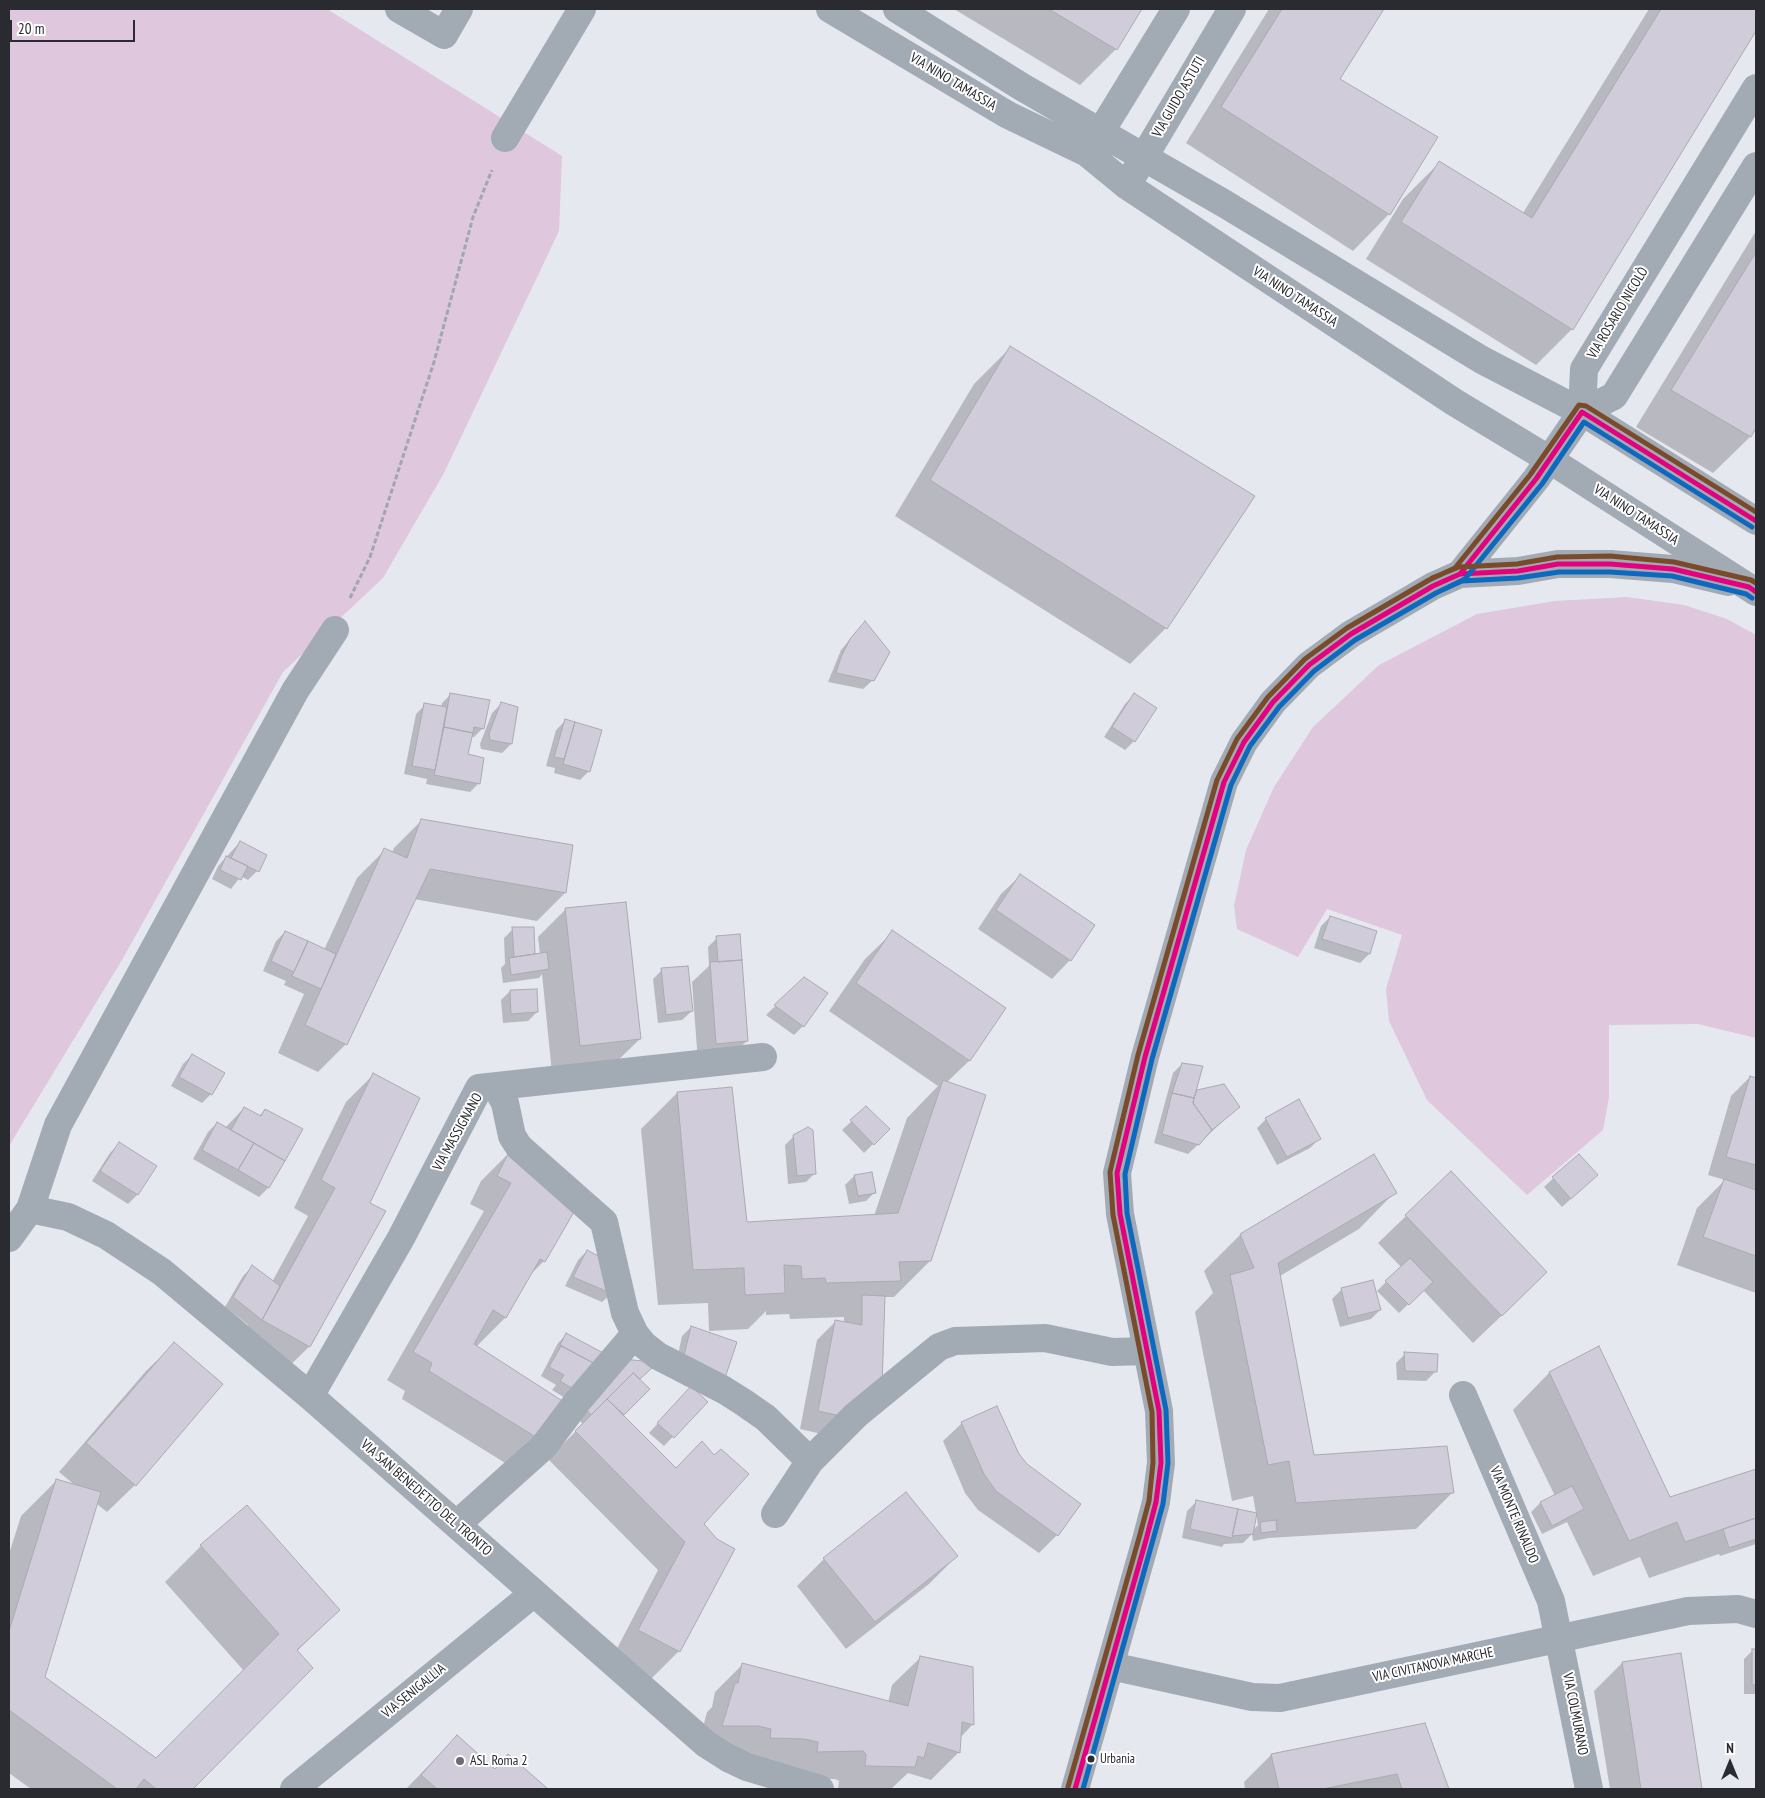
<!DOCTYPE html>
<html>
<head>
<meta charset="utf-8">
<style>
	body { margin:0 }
	#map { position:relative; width:1765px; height:1798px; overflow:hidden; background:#e6e8f0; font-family:"PT Sans Narrow",sans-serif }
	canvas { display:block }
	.frame { position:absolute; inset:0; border:10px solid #2a2b31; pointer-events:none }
	.north { position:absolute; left:1705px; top:1738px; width:50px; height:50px; -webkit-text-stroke:4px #fff; paint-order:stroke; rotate:0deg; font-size:14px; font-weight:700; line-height:20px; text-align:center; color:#2a2b31 }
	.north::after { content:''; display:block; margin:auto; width:18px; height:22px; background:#2a2b31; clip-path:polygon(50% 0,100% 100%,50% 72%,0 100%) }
	.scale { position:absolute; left:10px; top:20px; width:125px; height:22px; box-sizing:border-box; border:2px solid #2a2b31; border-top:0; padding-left:6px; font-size:15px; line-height:18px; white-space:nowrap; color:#2a2b31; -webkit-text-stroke:4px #fff; paint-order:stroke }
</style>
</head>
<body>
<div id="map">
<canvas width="1765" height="1798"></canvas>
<div class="frame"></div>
<div class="north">N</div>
<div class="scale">20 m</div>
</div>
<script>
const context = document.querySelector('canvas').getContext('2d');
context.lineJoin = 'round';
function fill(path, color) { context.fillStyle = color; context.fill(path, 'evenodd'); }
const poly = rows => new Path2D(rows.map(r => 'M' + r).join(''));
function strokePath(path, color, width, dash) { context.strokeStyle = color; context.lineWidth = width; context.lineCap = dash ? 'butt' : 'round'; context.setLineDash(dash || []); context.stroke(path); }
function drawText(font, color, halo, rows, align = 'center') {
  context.font = font + ' "PT Sans Narrow",sans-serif'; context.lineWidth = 4; context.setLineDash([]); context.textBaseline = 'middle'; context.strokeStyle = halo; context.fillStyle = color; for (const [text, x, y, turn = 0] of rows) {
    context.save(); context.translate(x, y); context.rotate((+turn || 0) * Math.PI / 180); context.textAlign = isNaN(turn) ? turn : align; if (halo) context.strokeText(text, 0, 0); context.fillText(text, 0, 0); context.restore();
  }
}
const green = poly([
	[9,9,327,9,562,156,559,231,444,473,383,578,283,672,122,960,9,1146],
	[1627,597,1684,605,1727,619,1756,635,1756,1038,1698,1024,1609,1025,1609,1097,1603,1130,1527,1195,1427,1100,1389,1021,1386,989,1402,935,1327,909,1298,957,1237,929,1234,906,1246,850,1274,787,1313,727,1379,665,1477,614,1555,601]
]);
const shadow = poly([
	[954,9,1141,9,1116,49,1080,85],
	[1269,9,1383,9,1338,80,1436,137,1389,214,1353,251,1186,143],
	[1649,9,1756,9,1756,29,1572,329,1536,365,1366,259,1403,199,1439,163,1523,213],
	[1756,231,1756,426,1750,437,1713,473,1636,427],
	[1010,348,1166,628,1130,664,895,516,974,384],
	[856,632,873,680,863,689,828,682,841,650],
	[451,694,483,728,474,737,470,737,466,755,479,783,470,792,426,784,427,779,404,774,416,714,425,705,441,707,442,703],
	[1134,695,1134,741,1125,750,1104,737,1125,704],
	[501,704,511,744,502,753,481,749,480,744,492,713],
	[565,721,600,731,589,771,580,780,554,773,555,768,546,766,556,730],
	[422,820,571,847,565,893,537,921,414,899,346,1044,318,1072,278,1053,304,994,284,985,286,981,263,971,276,941,285,932,324,950,357,878,385,850,392,853,394,848],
	[240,842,257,871,248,880,241,876,231,889,212,879,218,866],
	[1020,876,1070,960,1052,979,978,929,1001,894],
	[566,909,640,1039,612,1066,552,1073,542,974,539,978,503,983,501,968,505,964,504,938,513,929,534,956,540,955,538,937],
	[1330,917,1375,932,1369,954,1360,963,1314,948,1321,926],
	[893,932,1005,1008,969,1061,946,1083,930,1261,894,1297,883,1297,862,1405,826,1435,800,1429,817,1340,836,1321,844,1323,844,1317,790,1319,789,1314,766,1315,766,1311,748,1329,709,1331,708,1303,658,1305,641,1129,677,1093,746,1224,874,1216,907,1118,938,1086,829,1011,865,959],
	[717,938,747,1041,728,1059,698,1062,692,982,709,966,708,947],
	[662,970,692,1011,682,1020,658,1023,653,979],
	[804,978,803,1026,794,1035,766,1015],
	[510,991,537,1012,528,1021,503,1023,501,1000],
	[192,1055,211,1094,202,1103,171,1086,183,1064],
	[1182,1064,1195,1092,1223,1085,1238,1107,1188,1154,1154,1143,1173,1073],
	[373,1075,369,1204,384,1212,309,1347,281,1374,235,1348,248,1325,225,1307,243,1276,252,1267,272,1282,308,1216,294,1208,346,1102],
	[1750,1077,1756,1079,1756,1293,1677,1265,1697,1208,1725,1180,1708,1175,1731,1096],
	[244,1108,259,1116,265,1110,284,1160,268,1188,259,1197,193,1159,208,1132,217,1123,225,1128],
	[866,1108,888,1129,864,1153,842,1130],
	[1266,1119,1319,1139,1310,1148,1277,1165,1257,1128],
	[794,1136,815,1173,806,1182,788,1184,785,1145],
	[119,1144,155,1167,137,1195,128,1204,92,1181,110,1153],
	[509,1153,544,1261,528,1277,505,1318,476,1347,562,1402,510,1466,402,1399,405,1391,387,1380,484,1211,470,1204,481,1181],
	[1578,1155,1587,1184,1562,1207,1544,1187],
	[871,1173,875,1192,866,1201,849,1204,845,1185,854,1176],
	[1395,1192,1359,1229,1280,1276,1313,1456,1452,1493,1416,1529,1269,1538,1253,1541,1252,1534,1243,1543,1224,1544,1222,1547,1182,1538,1187,1511,1196,1502,1252,1531,1258,1525,1253,1496,1232,1501,1195,1312,1213,1293,1204,1271,1240,1235],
	[1406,1216,1518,1300,1473,1343,1423,1290,1399,1313,1377,1291,1401,1267,1378,1243],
	[587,1251,611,1294,602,1302,565,1286,578,1260],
	[1372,1282,1380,1310,1371,1319,1340,1327,1332,1299,1341,1290],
	[691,1327,723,1381,675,1369,682,1336],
	[567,1334,603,1355,565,1398,552,1390,556,1385,541,1376,558,1343],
	[174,1344,135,1485,107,1512,97,1504,44,1678,156,1759,244,1671,165,1582,201,1546,247,1507,338,1610,297,1651,311,1668,192,1789,31,1789,9,1773,9,1554,21,1516,57,1480,76,1486,59,1472,146,1371],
	[1598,1348,1669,1499,1756,1470,1756,1547,1756,1544,1720,1556,1719,1554,1649,1578,1640,1557,1593,1576,1567,1522,1542,1534,1531,1512,1540,1503,1555,1496,1513,1410,1549,1373],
	[1405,1354,1435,1372,1426,1381,1397,1380,1396,1363],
	[651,1367,638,1379,648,1389,622,1415,676,1469,714,1457,703,1524,716,1540,734,1549,679,1651,651,1679,612,1658,658,1570,548,1459,583,1424,575,1416,616,1370],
	[682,1397,706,1402,664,1446,649,1433],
	[962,1423,1057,1535,1039,1553,978,1510,965,1493,943,1441],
	[957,1556,929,1584,846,1649,797,1586,824,1559],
	[1753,1650,1756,1651,1756,1694,1744,1694,1744,1659],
	[1680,1654,1701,1789,1610,1789,1594,1691,1622,1663],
	[920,1658,972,1725,960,1738,959,1752,931,1780,908,1773,891,1789,838,1789,839,1781,835,1779,790,1779,729,1753,696,1754,707,1712,712,1707,715,1692,742,1665,888,1703,892,1685],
	[1424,1724,1447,1789,1245,1789,1244,1782,1271,1755],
	[457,1736,494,1770,508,1755,547,1789,406,1789]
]);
const building = poly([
	[1049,9,1142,9,1117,50,1049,9],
	[1282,9,1384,9,1340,79,1438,137,1390,215,1221,107,1282,9],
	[1661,9,1756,9,1756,31,1573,330,1401,222,1439,161,1532,218,1661,9],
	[1756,252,1756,428,1751,437,1671,390,1756,252],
	[1010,346,1255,496,1167,629,930,480,1010,346],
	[865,621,890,652,874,681,836,673,841,657,850,639,865,621],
	[450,693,490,700,484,729,474,727,473,733,444,727,450,693],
	[1134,693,1157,708,1135,742,1112,727,1134,693],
	[501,702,518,707,512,744,490,740,489,734,501,702],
	[424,703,447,707,435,770,412,766,424,703],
	[565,719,575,722,564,759,554,757,565,719],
	[575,722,602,730,590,772,563,764,575,722],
	[444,727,473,733,468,754,484,758,480,784,434,775,444,727],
	[421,819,573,845,566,893,430,869,347,1045,305,1025,384,848,407,858,421,819],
	[240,841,267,855,259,872,231,858,240,841],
	[226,856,248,866,241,880,220,870,226,856],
	[1020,874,1095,925,1071,961,996,910,1020,874],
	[626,902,641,1039,580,1046,565,908,626,902],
	[1330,916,1377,931,1370,954,1322,939,1330,916],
	[512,927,534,927,535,954,514,957,512,927],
	[892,930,1006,1008,970,1061,856,983,892,930],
	[285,931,308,941,294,972,271,961,285,931],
	[740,934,742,960,718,962,716,936,740,934],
	[308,941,336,954,321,989,292,976,308,941],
	[547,952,549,969,511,975,509,958,547,952],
	[742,960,748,1041,716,1044,710,962,742,960],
	[688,966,693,1011,666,1015,661,968,688,966],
	[804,977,828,993,804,1027,774,1005,804,977],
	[537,989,538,1012,511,1014,510,990,537,989],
	[192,1054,225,1073,212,1095,179,1077,192,1054],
	[1182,1063,1203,1066,1194,1098,1172,1093,1182,1063],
	[373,1073,420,1098,370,1203,386,1211,310,1347,262,1320,335,1188,321,1180,373,1073],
	[1750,1076,1756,1078,1756,1165,1726,1157,1750,1076],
	[943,1080,986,1095,931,1261,899,1262,901,1281,826,1283,825,1278,802,1279,801,1266,784,1265,785,1293,745,1295,744,1268,693,1270,677,1092,732,1087,747,1222,898,1213,943,1080],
	[1224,1084,1240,1107,1212,1130,1193,1103,1194,1098,1197,1090,1224,1084],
	[1172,1093,1194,1098,1193,1103,1212,1130,1199,1145,1162,1134,1172,1093],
	[1299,1099,1321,1139,1287,1157,1265,1118,1299,1099],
	[866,1106,890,1129,874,1145,850,1120,866,1106],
	[244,1107,261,1116,265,1109,303,1129,285,1161,231,1130,244,1107],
	[217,1122,254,1143,238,1170,202,1150,217,1122],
	[808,1127,813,1130,816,1174,797,1176,793,1135,808,1127],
	[119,1142,157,1166,138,1195,100,1171,119,1142],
	[254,1143,285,1161,269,1188,238,1170,254,1143],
	[509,1152,578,1205,545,1262,540,1259,506,1318,493,1310,474,1344,564,1402,539,1439,429,1371,432,1363,413,1352,511,1183,497,1176,509,1152],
	[1374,1154,1397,1193,1278,1263,1314,1455,1447,1446,1454,1493,1296,1503,1289,1461,1268,1465,1230,1275,1254,1268,1240,1234,1374,1154],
	[1579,1154,1598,1175,1571,1199,1552,1177,1579,1154],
	[1451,1171,1547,1272,1502,1316,1405,1215,1451,1171],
	[872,1172,876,1193,858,1196,854,1175,872,1172],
	[1724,1179,1756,1190,1756,1256,1703,1237,1724,1179],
	[587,1250,606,1260,613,1294,573,1277,587,1250],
	[1410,1258,1433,1282,1409,1305,1385,1281,1410,1258],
	[252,1265,280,1286,262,1320,233,1297,252,1265],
	[1373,1280,1381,1310,1348,1318,1341,1288,1373,1280],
	[862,1295,885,1296,882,1386,846,1417,818,1411,835,1320,862,1325,862,1295],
	[691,1326,737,1342,724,1381,683,1360,691,1326],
	[566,1333,605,1354,597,1365,560,1345,566,1333],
	[174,1342,223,1384,136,1486,86,1443,174,1342],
	[561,1346,597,1365,575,1390,560,1381,564,1375,549,1367,561,1346],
	[1599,1346,1670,1497,1756,1469,1756,1518,1685,1542,1677,1522,1629,1541,1549,1372,1599,1346],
	[1404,1352,1438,1354,1437,1372,1405,1371,1404,1352],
	[624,1359,651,1362,652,1368,640,1379,633,1373,591,1415,583,1406,624,1359],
	[633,1373,650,1389,624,1415,607,1399,633,1373],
	[691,1386,708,1402,674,1438,657,1423,691,1386],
	[607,1399,676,1468,702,1441,714,1455,721,1449,749,1474,704,1524,717,1539,735,1549,680,1652,638,1630,685,1542,575,1431,607,1399],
	[997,1406,1019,1454,1027,1464,1081,1504,1058,1536,996,1491,984,1474,961,1422,997,1406],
	[56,1479,101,1492,45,1677,156,1758,279,1634,200,1545,247,1505,340,1610,297,1650,313,1668,193,1789,156,1789,144,1779,136,1789,117,1789,9,1710,9,1631,56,1479],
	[1572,1486,1584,1509,1552,1526,1540,1502,1572,1486],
	[906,1492,958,1556,875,1622,823,1558,906,1492],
	[1196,1500,1238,1509,1232,1538,1190,1529,1196,1500],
	[1238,1509,1257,1513,1253,1534,1232,1536,1238,1509],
	[1756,1518,1756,1539,1729,1548,1723,1529,1756,1518],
	[1276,1520,1277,1531,1261,1533,1260,1522,1276,1520],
	[1752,1649,1756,1649,1756,1685,1752,1685,1752,1649],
	[1681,1653,1702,1789,1641,1789,1622,1662,1681,1653],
	[920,1656,973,1667,974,1725,962,1722,960,1753,928,1743,924,1758,918,1756,915,1767,865,1766,866,1754,863,1751,817,1752,818,1742,804,1739,770,1738,771,1729,758,1726,722,1726,735,1683,738,1683,742,1663,908,1706,920,1656],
	[1425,1723,1449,1789,1402,1789,1397,1774,1323,1789,1279,1789,1271,1754,1425,1723],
	[457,1735,495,1769,508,1754,548,1789,437,1789,421,1775,457,1735]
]);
const path = poly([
	[350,598,370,557,434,362,473,217,492,170]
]);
const minor = poly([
	[399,9,444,35,459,9],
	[830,9,1008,115,1087,153,1126,185,1454,402,1550,460,1756,592],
	[897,9,1022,87,1225,204,1482,360,1582,412,1756,521],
	[505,138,582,9],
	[1092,146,1176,9],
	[1135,172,1232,9],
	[1582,412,1584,369,1756,88],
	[1460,574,1518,571,1558,564,1610,564,1673,569,1728,582],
	[496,1087,505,1103,512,1136,519,1147,604,1222,625,1313,635,1334,644,1345,658,1356,724,1390,743,1402,766,1418,810,1461],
	[30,1209,68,1217,106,1235,162,1272,310,1396,706,1744,728,1758,747,1767,820,1789],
	[9,1238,30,1209,58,1125,295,691,335,630],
	[1463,1395,1551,1601,1589,1789],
	[310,1396,401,1238,479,1088,763,1057],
	[775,1514,810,1461,856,1415,939,1347,955,1341,1045,1338,1112,1352,1147,1351],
	[457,1524,544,1446,577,1402,635,1334],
	[1111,1666,1252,1697,1280,1698,1688,1611,1738,1609,1756,1614],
	[294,1789,534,1593],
	[1075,1789,1146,1540,1156,1502,1161,1463,1159,1411,1120,1214,1117,1173,1145,1057,1224,782,1244,742,1273,702,1309,665,1351,634,1433,586,1460,574,1536,479,1582,412,1614,396,1756,166]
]);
const bus1 = poly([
	[1435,585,1460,574,1518,571,1558,564,1610,564,1673,569,1749,587,1756,592],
	[1075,1789,1146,1540,1156,1502,1161,1463,1159,1411,1120,1214,1117,1173,1145,1057,1224,782,1244,742,1273,702,1309,665,1351,634,1433,586,1460,574,1536,479,1582,412,1756,521]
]);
const bus2 = poly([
	[1438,592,1462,581,1518,578,1559,572,1610,572,1672,576,1746,594,1752,598],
	[1083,1789,1163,1504,1168,1463,1166,1410,1127,1213,1125,1174,1152,1059,1231,785,1250,746,1279,707,1314,671,1355,640,1436,593,1465,579,1542,484,1584,422,1752,527]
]);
const bus3 = poly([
	[1432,578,1459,567,1517,564,1557,557,1610,556,1674,562,1751,580,1756,583],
	[1068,1787,1139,1538,1149,1501,1153,1463,1152,1412,1113,1215,1110,1172,1138,1055,1217,780,1237,739,1268,697,1305,659,1347,628,1429,580,1455,568,1530,475,1579,405,1586,406,1756,512]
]);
const markers = [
	[1091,1759,4.5,"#2a2b31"],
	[460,1761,5,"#6c6d74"]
];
const busNames = [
	["Urbania",1100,1759]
];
const streetNames = [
	["VIA NINO TAMASSIA",953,82,31],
	["VIA GUIDO ASTUTI",1179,97,-60],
	["VIA NINO TAMASSIA",1295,297,33],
	["VIA ROSARIO NICOLÒ",1618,313,-59],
	["VIA NINO TAMASSIA",1636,515,33],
	["VIA MASSIGNANO",458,1132,-61],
	["VIA SAN BENEDETTO DEL TRONTO",426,1498,41],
	["VIA MONTE RINALDO",1514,1515,67],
	["VIA CIVITANOVA MARCHE",1433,1665,-12],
	["VIA SENIGALLIA",414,1691,-39],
	["VIA COLMURANO",1575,1714,79]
];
const poiNames = [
	["ASL Roma 2",470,1761]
];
fill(green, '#dfc7dd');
fill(shadow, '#0003');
fill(building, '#d0ccd9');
strokePath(building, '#aaaab0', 1);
strokePath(path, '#a1a7af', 3, [5, 2.5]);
strokePath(minor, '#a2aab4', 28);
strokePath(bus1, '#e5007d', 5);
strokePath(bus2, '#0c69bf', 5);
strokePath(bus3, '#7a4b2a', 5);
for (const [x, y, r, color] of markers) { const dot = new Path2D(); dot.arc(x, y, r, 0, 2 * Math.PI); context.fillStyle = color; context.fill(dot); strokePath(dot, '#fff', 2); }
drawText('13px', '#2a2b31', '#fff', busNames, 'left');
drawText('14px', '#2a2b31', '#fff', streetNames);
drawText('14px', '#2a2b31', '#fff', poiNames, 'left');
</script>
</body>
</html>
